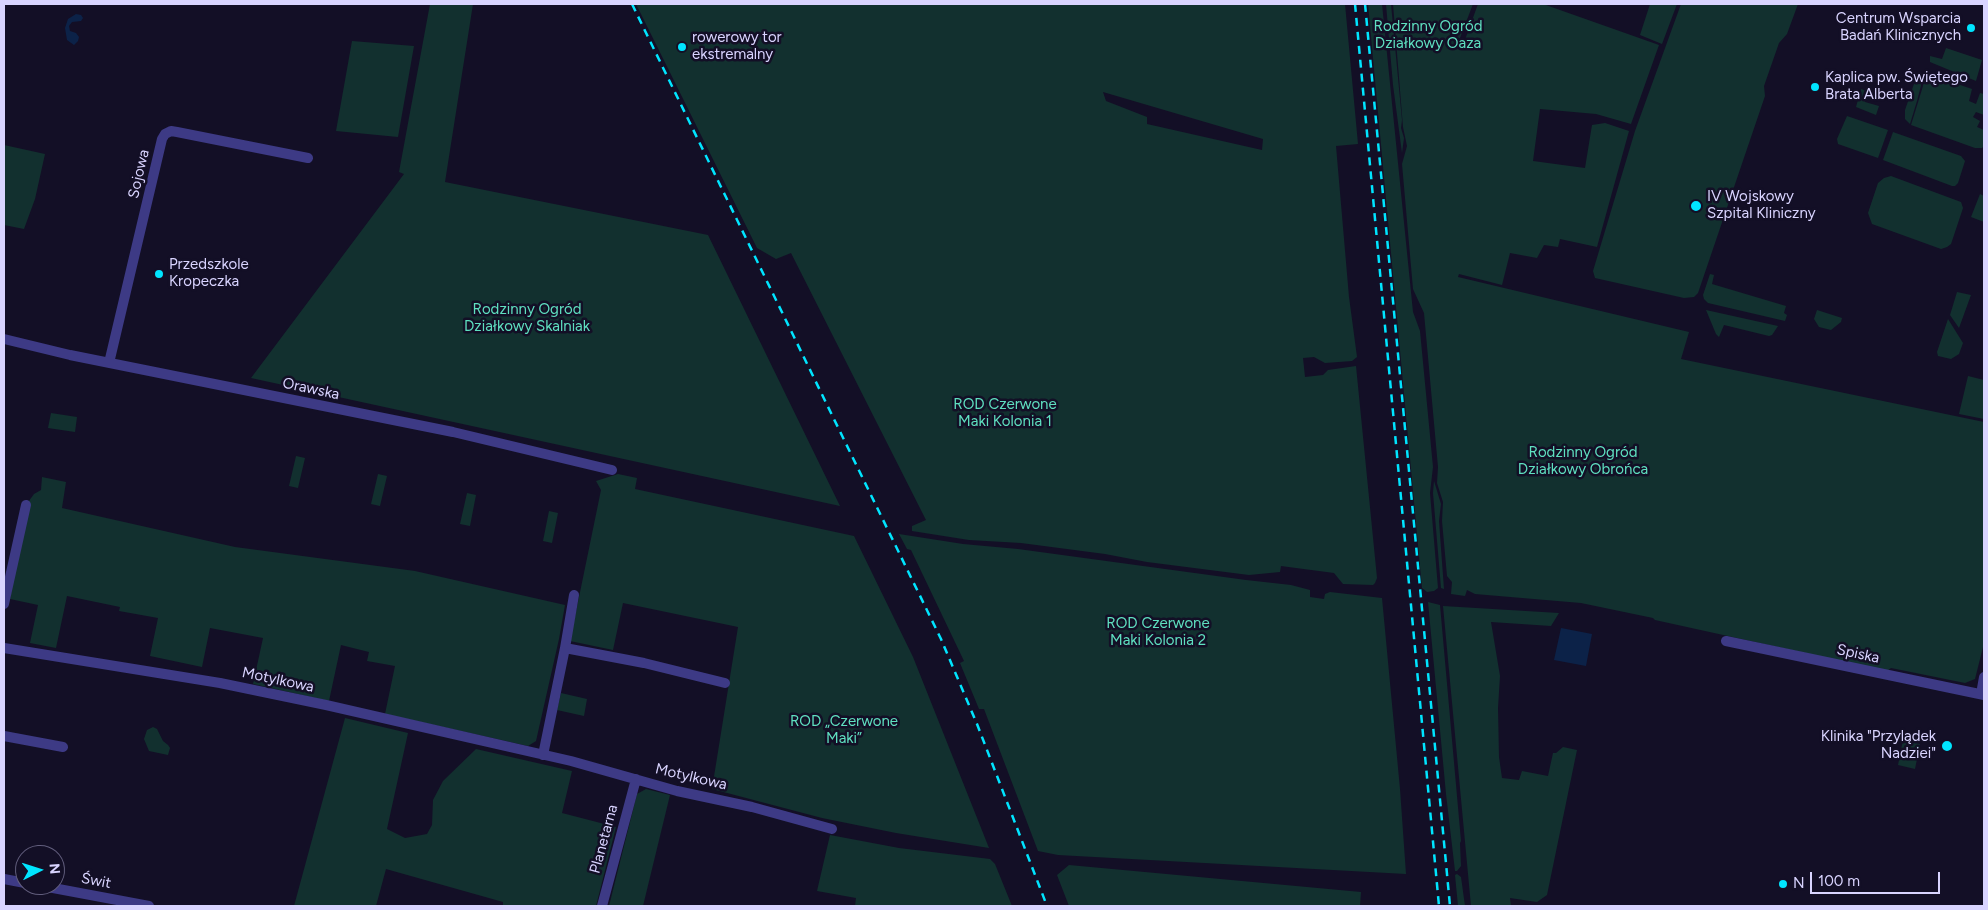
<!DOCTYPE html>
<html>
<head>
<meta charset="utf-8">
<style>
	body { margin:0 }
	#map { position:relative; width:1988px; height:910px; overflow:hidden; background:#130f26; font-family:Figtree,sans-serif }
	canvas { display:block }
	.frame { position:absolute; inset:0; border:5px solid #d9d4ff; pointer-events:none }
	.north { position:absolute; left:15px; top:845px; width:50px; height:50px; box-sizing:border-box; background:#130f26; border:1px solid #625e7d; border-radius:50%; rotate:85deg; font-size:14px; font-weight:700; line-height:20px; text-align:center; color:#d9d4ff }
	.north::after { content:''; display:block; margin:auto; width:18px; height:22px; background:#00e5ff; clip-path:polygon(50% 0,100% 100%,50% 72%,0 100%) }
	.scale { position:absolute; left:1810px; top:872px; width:130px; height:22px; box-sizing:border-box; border:2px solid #d9d4ff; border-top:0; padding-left:6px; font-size:15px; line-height:18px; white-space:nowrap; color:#d9d4ff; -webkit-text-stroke:4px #130f26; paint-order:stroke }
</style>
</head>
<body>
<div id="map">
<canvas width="1988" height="910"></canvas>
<div class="frame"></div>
<div class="north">N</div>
<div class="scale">100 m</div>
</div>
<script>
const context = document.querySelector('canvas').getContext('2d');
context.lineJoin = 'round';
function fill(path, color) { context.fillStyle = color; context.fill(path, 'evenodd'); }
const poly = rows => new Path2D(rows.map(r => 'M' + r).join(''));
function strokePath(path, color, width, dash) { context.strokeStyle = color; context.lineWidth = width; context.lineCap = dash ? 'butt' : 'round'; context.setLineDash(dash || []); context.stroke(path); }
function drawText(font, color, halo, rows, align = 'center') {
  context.font = font + ' Figtree,sans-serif'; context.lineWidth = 5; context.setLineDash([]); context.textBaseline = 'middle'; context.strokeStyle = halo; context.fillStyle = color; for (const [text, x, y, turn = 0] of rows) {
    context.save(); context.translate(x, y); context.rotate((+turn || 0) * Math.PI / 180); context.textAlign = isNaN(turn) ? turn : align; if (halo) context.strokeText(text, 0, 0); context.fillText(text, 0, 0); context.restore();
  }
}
const green = poly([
	[430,4,473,4,445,182,708,235,840,506,251,378,404,174,399,172],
	[636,4,1345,4,1358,144,1336,146,1349,297,1357,357,1352,361,1325,363,1314,357,1303,358,1305,377,1323,375,1328,370,1356,366,1377,578,1375,583,1373,585,1343,584,1334,573,1281,566,1280,572,1249,575,1147,562,1105,554,1021,543,969,540,912,531,912,526,926,520,791,253,776,259,757,248],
	[1103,92,1263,139,1262,150,1147,124,1147,117,1106,101],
	[1368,4,1382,4,1413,312,1420,331,1433,467,1430,493,1438,588,1434,591,1427,592,1422,588],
	[1386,4,1391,4,1402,120,1401,128,1404,138,1402,153,1393,85],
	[1393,4,1473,4,1457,46,1462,48,1478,4,1543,4,1659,45,1631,124,1596,114,1540,109,1533,161,1585,168,1592,125,1605,123,1629,131,1597,247,1560,239,1558,247,1544,245,1537,258,1510,253,1502,285,1459,274,1458,277,1689,332,1681,359,1984,422,1984,643,1975,679,1965,683,1891,668,1887,671,1655,620,1653,618,1581,603,1475,594,1467,590,1465,596,1451,594,1452,582,1447,576,1442,521,1443,502,1437,483,1438,467,1424,313,1413,289,1402,164,1407,146,1403,127],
	[1650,4,1677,4,1662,44,1640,35],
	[1681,4,1798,4,1787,34,1779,43,1764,86,1765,96,1698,293,1694,297,1684,298,1595,278,1593,271,1635,131],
	[352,41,414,46,398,137,336,131],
	[1946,48,1982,60,1976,81,1930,62,1930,56,1942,59],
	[1925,73,1972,89,1969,101,1976,104,1980,93,1984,94,1984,115,1976,112,1973,117,1980,121,1977,127,1984,130,1984,146,1982,148,1975,148,1911,125,1923,86],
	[1924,74,1917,101,1910,124,1905,119,1905,110,1915,81],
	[1861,89,1883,97,1882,101,1867,96,1864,97,1865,102,1879,106,1876,115,1856,107],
	[1847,116,1888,130,1878,158,1838,144,1837,139],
	[1893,132,1961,156,1965,161,1958,183,1955,186,1952,186,1883,160],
	[4,145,45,154,35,199,24,229,4,225],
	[1891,176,1961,202,1963,208,1951,244,1947,247,1941,249,1872,224,1868,213,1878,183,1884,178],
	[1980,194,1984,196,1984,222,1971,217],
	[1710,274,1714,275,1712,284,1786,306,1784,313,1787,315,1785,321,1708,303,1704,299,1703,295],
	[1957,292,1971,295,1959,328,1950,315],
	[1706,310,1778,326,1772,335,1769,336,1724,325,1719,337,1716,334],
	[1817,310,1842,318,1841,322,1831,330,1819,327,1814,319],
	[1948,319,1963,343,1959,354,1951,359,1938,356,1937,352],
	[1968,376,1984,380,1984,419,1959,414],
	[51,413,77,417,75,432,48,428],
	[296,456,305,458,298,488,289,486],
	[378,474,387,476,380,506,371,504],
	[618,474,637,478,635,489,854,536,913,657,989,848,896,833,822,818,712,789,738,627,623,603,613,650,570,641,601,490,596,481],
	[42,477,66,482,62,508,235,547,415,571,565,605,559,639,536,741,528,746,385,714,395,666,367,661,369,652,341,645,329,701,253,684,263,638,210,628,202,667,150,656,158,618,119,611,120,607,67,596,56,648,30,643,38,605,10,599,26,505,34,494,41,490],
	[1434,481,1441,504,1439,521,1444,589,1441,588,1433,493],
	[467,493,476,495,470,526,460,524],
	[549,511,558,513,552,543,543,541],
	[899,534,963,544,1018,549,1246,580,1291,585,1310,590,1310,597,1324,599,1325,594,1330,592,1382,598,1400,789,1406,874,1058,855,1038,851,984,709,979,709,960,663,964,661,911,550,907,549],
	[1428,602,1440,605,1461,841,1460,843,1461,866,1457,871,1455,871,1446,794],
	[1443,606,1559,613,1551,626,1491,622,1500,676,1498,708,1499,757,1502,778,1519,780,1522,771,1548,776,1553,753,1556,753,1563,747,1577,750,1547,895,1537,902,1510,898,1511,906,1471,906],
	[561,693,587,699,584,716,557,710],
	[345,718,408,733,387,829,405,838,427,834,432,825,433,800,443,781,476,749,572,771,562,813,616,827,596,906,503,906,503,902,386,869,376,906,294,906],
	[153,727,157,729,163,741,168,745,170,748,168,755,149,751,144,739,147,730],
	[1903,740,1920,744,1915,769,1898,765],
	[646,789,670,795,643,906,609,906,637,794],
	[830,835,899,848,990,859,995,864,1012,906,855,906,856,898,817,891],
	[1069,865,1361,892,1360,906,1069,906,1057,875],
	[1457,874,1461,877,1465,906,1458,906,1455,875]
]);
const water = poly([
	[76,14,81,15,83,18,81,21,72,22,69,26,70,31,76,33,79,37,78,41,74,45,67,40,65,28,68,19],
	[1561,628,1592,634,1586,666,1554,660]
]);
const minor = poly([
	[4,339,70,355,453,432,612,470],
	[109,363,162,139,165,134,171,131,177,132,308,158],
	[4,604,26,505],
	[1726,641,1984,695],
	[4,648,220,683,326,705,571,761,677,791,752,807,832,829],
	[565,648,574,595],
	[1981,694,1984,677],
	[4,736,63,747],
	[543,755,565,648,644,663,725,683],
	[4,879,25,883],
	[37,885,149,906],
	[602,906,636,779]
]);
const rail = poly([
	[632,4,941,639,977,724,1047,906],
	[1355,4,1439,906],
	[1365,4,1450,906]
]);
const markers = [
	[1971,28,5,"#00e5ff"],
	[682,47,5,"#00e5ff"],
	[1815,87,5,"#00e5ff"],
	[1696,206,6,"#00e5ff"],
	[159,274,5,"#00e5ff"],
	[1947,746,6,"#00e5ff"],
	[1783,884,5,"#00e5ff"]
];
const poiNames = [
	["Centrum Wsparcia",1961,19,"right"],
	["Badań Klinicznych",1961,36,"right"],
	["rowerowy tor",692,38],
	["ekstremalny",692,55],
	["Kaplica pw. Świętego",1825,78],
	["Brata Alberta",1825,95],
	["IV Wojskowy",1707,197],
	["Szpital Kliniczny",1707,214],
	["Przedszkole",169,265],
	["Kropeczka",169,282],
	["Klinika \"Przylądek",1936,737,"right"],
	["Nadziei\"",1936,754,"right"],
	["N",1793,884]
];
const parkNames = [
	["Rodzinny Ogród",1428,27],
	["Działkowy Oaza",1428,44],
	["Rodzinny Ogród",527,310],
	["Działkowy Skalniak",527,327],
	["ROD Czerwone",1005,405],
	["Maki Kolonia 1",1005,422],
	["Rodzinny Ogród",1583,453],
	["Działkowy Obrońca",1583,470],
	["ROD Czerwone",1158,624],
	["Maki Kolonia 2",1158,641],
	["ROD „Czerwone",844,722],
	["Maki”",844,739]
];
const streetNames = [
	["Sojowa",139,174,-77],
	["Orawska",311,389,12],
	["Spiska",1858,654,12],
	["Motylkowa",278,680,12],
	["Motylkowa",691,777,13],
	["Planetarna",604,839,-75],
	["Świt",96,881,11]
];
fill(green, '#12302f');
fill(water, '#0c2248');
strokePath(minor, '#3d3a85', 10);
strokePath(rail, '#00e5ff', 2.5, [8, 6]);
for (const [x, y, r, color] of markers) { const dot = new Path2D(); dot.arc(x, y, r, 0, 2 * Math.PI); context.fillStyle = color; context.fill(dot); strokePath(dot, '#130f26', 2); }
drawText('15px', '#d9d4ff', '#130f26', poiNames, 'left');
drawText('15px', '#5fe0c0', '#130f26', parkNames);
drawText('15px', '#d9d4ff', '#130f26', streetNames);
</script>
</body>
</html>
